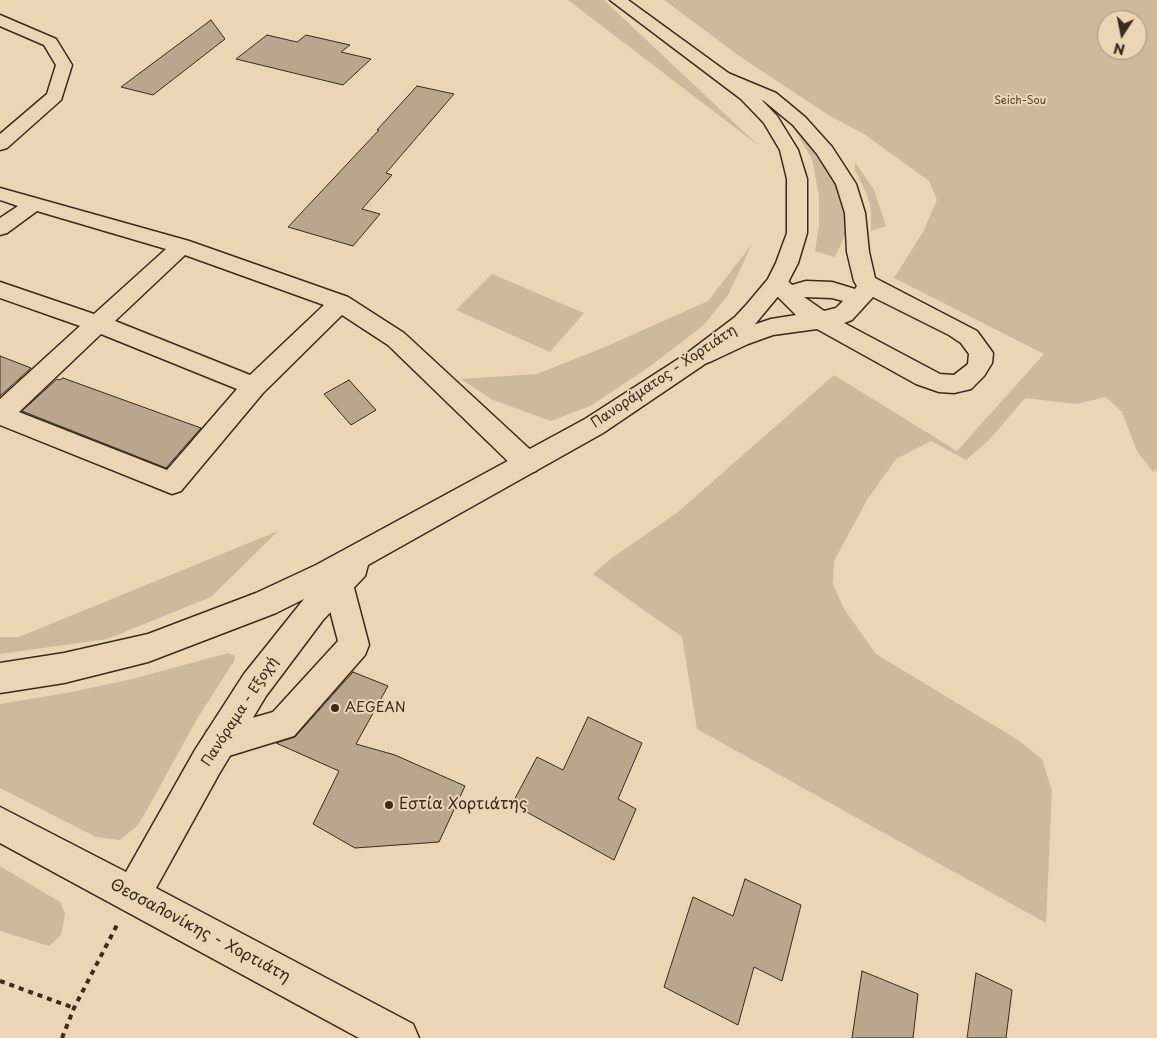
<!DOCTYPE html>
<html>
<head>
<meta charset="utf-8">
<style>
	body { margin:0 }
	#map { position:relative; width:1157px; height:1038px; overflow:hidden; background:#ebd5b4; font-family:"Playpen Sans",sans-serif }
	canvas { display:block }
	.north { position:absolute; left:1097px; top:10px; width:50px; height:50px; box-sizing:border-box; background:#ebd5b4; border:1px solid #a59178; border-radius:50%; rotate:191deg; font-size:14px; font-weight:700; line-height:20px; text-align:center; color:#3b2a1e }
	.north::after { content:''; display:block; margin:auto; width:18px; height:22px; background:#3b2a1e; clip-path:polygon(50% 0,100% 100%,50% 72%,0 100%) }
</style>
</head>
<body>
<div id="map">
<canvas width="1157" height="1038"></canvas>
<div class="north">N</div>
</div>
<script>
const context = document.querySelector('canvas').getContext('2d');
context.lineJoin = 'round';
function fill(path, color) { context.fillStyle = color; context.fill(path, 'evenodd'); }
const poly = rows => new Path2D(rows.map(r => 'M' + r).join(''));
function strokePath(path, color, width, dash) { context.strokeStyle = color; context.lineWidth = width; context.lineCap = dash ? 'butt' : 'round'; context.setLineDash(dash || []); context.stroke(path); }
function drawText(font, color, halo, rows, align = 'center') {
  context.font = font + ' "Playpen Sans",sans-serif'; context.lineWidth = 4; context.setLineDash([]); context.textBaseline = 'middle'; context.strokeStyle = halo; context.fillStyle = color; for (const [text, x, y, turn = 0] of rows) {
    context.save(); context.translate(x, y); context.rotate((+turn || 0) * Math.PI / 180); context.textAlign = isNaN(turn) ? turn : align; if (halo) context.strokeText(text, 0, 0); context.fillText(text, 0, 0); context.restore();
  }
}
const green = poly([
	[568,0,604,0,759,146],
	[664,0,1157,0,1157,469,1153,472,1137,451,1122,412,1106,397,1076,404,1025,398,989,440,966,460,931,441,896,459,867,500,834,561,833,584,844,609,876,654,1018,740,1042,759,1052,791,1046,923,697,729,682,637,593,574,609,560,678,512,834,375,957,451,1044,354,894,278,923,232,937,200,929,181,864,134,830,116,742,58],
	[1107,20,1137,20,1137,50,1107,50],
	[791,123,832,177,841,190,849,214,846,233,835,257,815,251,819,225,819,196,812,159],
	[855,162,874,190,886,226,871,231,871,210,866,192,855,170],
	[752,244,728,295,703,326,649,367,592,405,551,421,493,400,461,379,537,374,605,347,708,301],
	[492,274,584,313,550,352,456,310],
	[278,531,211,597,107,639,0,654,0,637,19,637],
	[228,653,235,656,234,661,197,719,143,817,137,826,120,840,96,837,0,788,0,704,72,692,132,679],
	[0,866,60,902,65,914,61,935,49,946,0,931]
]);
const building = poly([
	[211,20,225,39,153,95,121,87,211,20],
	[267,35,297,42,306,35,350,45,341,52,371,59,343,85,236,59,267,35],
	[417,86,454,94,386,173,392,175,362,209,380,214,353,246,288,227,379,130,377,130,417,86],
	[0,356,31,368,0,396,0,356],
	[63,378,201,428,166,468,22,411,57,379,60,380,63,378],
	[349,380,376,410,351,425,324,394,349,380],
	[353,672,388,686,356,744,395,755,465,786,439,842,355,848,313,824,339,771,276,743,295,737,353,672],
	[588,717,642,743,618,799,636,809,614,860,512,804,537,757,563,770,588,717],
	[745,879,801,905,782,981,754,967,738,1025,664,987,693,897,733,916,745,879],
	[862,971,918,994,913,1038,852,1038,862,971],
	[976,973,1012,990,1006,1038,967,1038,976,973]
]);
const path = poly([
	[0,981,74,1008],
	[62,1038,74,1008,117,925]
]);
const minor = poly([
	[0,15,56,39,72,65,61,100,7,148,0,150,0,134,47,94,56,65,44,45,0,26,0,15],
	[723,71,776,93,805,117,832,147,856,184,865,213,869,252,875,278,977,331,993,353,992,363,984,376,971,389,954,393,939,392,916,384,817,329,773,335,748,344,712,361,704,364,696,361,692,355,696,349,732,332,771,319,796,315,769,288,766,283,769,278,777,275,785,278,792,285,806,281,832,282,855,289,857,286,854,281,847,252,845,213,836,184,817,154,793,125,764,101,717,80,714,76,717,72,723,71],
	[804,297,832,298,843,301,836,308,824,311,804,297],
	[873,297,949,335,961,343,969,354,968,364,954,375,940,374,844,323,852,320,873,297],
	[0,188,189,241,348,297,404,333,536,455,540,463,536,471,527,474,518,471,388,345,342,315,263,393,181,491,172,494,0,425,0,399,80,326,0,298,0,282,94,314,166,249,37,211,7,233,0,235,0,218,18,206,0,200,0,188],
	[185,255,324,305,250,375,115,321,185,255],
	[101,334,237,389,167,470,19,412,101,334],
	[338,571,348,575,353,584,369,645,365,655,294,736,219,759,207,755,203,743,207,731,273,712,338,641,323,584,328,575,338,571]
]);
const major = poly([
	[610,0,628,0,753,91,777,116,798,150,807,179,807,233,798,263,785,288,751,329,702,366,603,433,368,565,365,576,323,620,266,696,219,774,156,888,413,1024,419,1038,359,1038,0,843,0,807,126,872,195,750,244,674,304,599,276,613,148,662,64,683,0,693,0,663,64,653,148,634,256,593,316,565,585,419,686,354,735,317,747,304,768,279,776,263,787,233,787,179,780,150,764,123,741,99,610,0]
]);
const markers = [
	[335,708,5,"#3b2a1e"],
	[389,805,5,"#3b2a1e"]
];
const farParknames = [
	["Seich-Sou",1020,101]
];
const streetNames = [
	["Πανοράματος - Χορτιάτη",664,377,-34],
	["Πανόραμα - Εξοχή",240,712,-57]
];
const poiNames = [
	["AEGEAN",345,708]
];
const nearPoinames = [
	["Εστία Χορτιάτης",399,805]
];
const nearStreetnames = [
	["Θεσσαλονίκης - Χορτιάτη",200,931,28]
];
fill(green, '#cfb99c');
fill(building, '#baa68a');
strokePath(building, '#3b2a1e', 1);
strokePath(minor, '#3b2a1e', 3);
strokePath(major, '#3b2a1e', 3);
strokePath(path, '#3b2a1e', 4, [5, 5]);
fill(minor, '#ebd5b4');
fill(major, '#ebd5b4');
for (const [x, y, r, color] of markers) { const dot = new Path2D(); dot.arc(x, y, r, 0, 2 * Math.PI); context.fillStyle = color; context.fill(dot); strokePath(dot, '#ebd5b4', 2); }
drawText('11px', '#513f31', '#ebd5b4', farParknames);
drawText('14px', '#3b2a1e', '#ebd5b4', streetNames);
drawText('14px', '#3b2a1e', '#ebd5b4', poiNames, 'left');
drawText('16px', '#3b2a1e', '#ebd5b4', nearPoinames, 'left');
drawText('16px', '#3b2a1e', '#ebd5b4', nearStreetnames);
</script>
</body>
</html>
